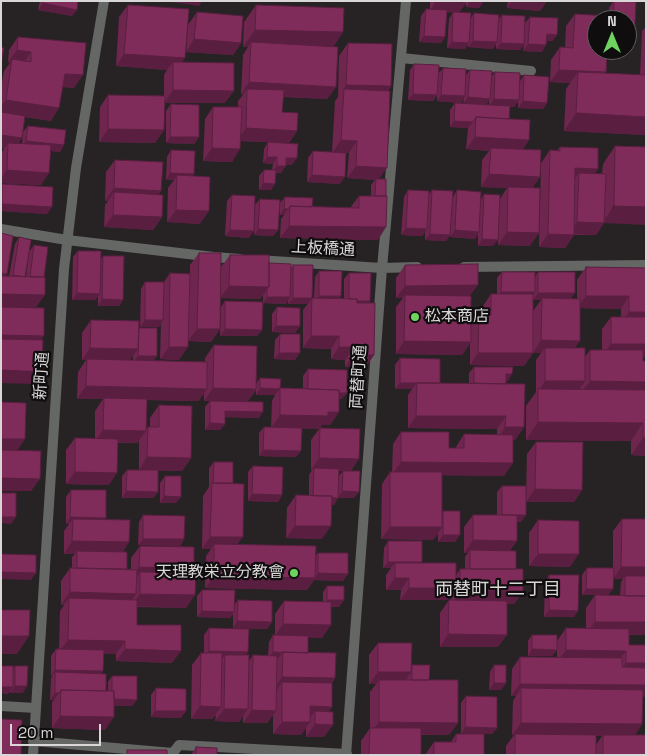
<!DOCTYPE html>
<html>
<head>
<meta charset="utf-8">
<style>
	body { margin:0 }
	#map { position:relative; width:647px; height:756px; overflow:hidden; background:#272325; font-family:"Space Grotesk",sans-serif }
	canvas { display:block }
	.frame { position:absolute; inset:0; border:2px solid #d9d6d8; pointer-events:none }
	.north { position:absolute; left:587px; top:10px; width:50px; height:50px; box-sizing:border-box; background:#0f0d0e; border:1px solid #605d5f; border-radius:50%; rotate:0deg; font-size:14px; font-weight:700; line-height:20px; text-align:center; color:#d9d6d8 }
	.north::after { content:''; display:block; margin:auto; width:18px; height:22px; background:#6fd35f; clip-path:polygon(50% 0,100% 100%,50% 72%,0 100%) }
	.scale { position:absolute; left:10px; top:724px; width:91px; height:22px; box-sizing:border-box; border:2px solid #d9d6d8; border-top:0; padding-left:6px; font-size:15px; line-height:18px; white-space:nowrap; color:#d9d6d8; -webkit-text-stroke:4px #0f0d0e; paint-order:stroke }
</style>
</head>
<body>
<div id="map">
<canvas width="647" height="756"></canvas>
<div class="frame"></div>
<div class="north">N</div>
<div class="scale">20 m</div>
</div>
<script>
const context = document.querySelector('canvas').getContext('2d');
context.lineJoin = 'round';
const poly = rows => new Path2D(rows.map(r => 'M' + r).join(''));
function strokePath(path, color, width, dash) { context.strokeStyle = color; context.lineWidth = width; context.lineCap = dash ? 'butt' : 'round'; context.setLineDash(dash || []); context.stroke(path); }
function fill(path, color) { context.fillStyle = color; context.fill(path, 'evenodd'); }
function drawText(font, color, halo, rows, align = 'center') {
  context.font = font + ' "Space Grotesk","Noto Sans JP",sans-serif'; context.lineWidth = 4.5; context.setLineDash([]); context.textBaseline = 'middle'; context.strokeStyle = halo; context.fillStyle = color; for (const [text, x, y, turn = 0] of rows) {
    context.save(); context.translate(x, y); context.rotate((+turn || 0) * Math.PI / 180); context.textAlign = isNaN(turn) ? turn : align; if (halo) context.strokeText(text, 0, 0); context.fillText(text, 0, 0); context.restore();
  }
}
const lane = poly([
	[401,58,531,71],
	[1,706,36,708],
	[33,741,173,753,179,745,347,754]
]);
const street = poly([
	[1,229,67,240,214,257,240,259],
	[257,260,382,268,417,267],
	[464,267,646,265],
	[33,755,64,269,76,168,104,1],
	[346,755,382,268,406,1]
]);
const wall = poly([
	[40,1,78,1,72,16,38,10],
	[430,1,484,1,479,8,466,7,466,3,459,12,471,18,474,13,499,19,502,15,525,23,530,17,557,35,552,41,547,41,542,52,523,51,524,44,520,50,496,49,496,44,493,49,468,47,468,44,465,49,447,48,449,19,453,12,447,12,445,37,441,43,419,42,421,16,426,9,430,9],
	[508,1,547,1,540,11,507,8],
	[594,1,617,1,636,2,634,42,629,49,627,49,627,20,609,20,609,8,613,2],
	[128,5,182,62,225,103,164,103,164,130,155,143,99,142,100,107,108,95,164,96,164,75,167,70,116,66,119,17],
	[256,5,343,32,333,47,336,87,327,99,283,97,282,112,297,131,289,143,241,141,232,162,203,161,205,119,213,107,238,107,238,101,243,95,241,94,243,55,248,47,243,47,244,22],
	[197,12,241,43,233,55,186,52,188,25],
	[575,14,605,73,640,75,642,31,646,27,646,135,564,131,566,89,570,83,550,82,551,60,560,47,565,48,566,26],
	[18,37,74,88,63,87,51,121,25,117,19,143,22,143,23,132,28,126,64,145,60,152,51,151,41,185,1,183,1,153,4,149,1,149,1,87,4,71,10,63,8,62,9,50],
	[348,43,391,86,388,91,379,179,378,240,280,238,281,219,284,215,280,215,280,203,285,197,312,207,350,208,359,196,371,196,371,185,375,180,347,178,349,153,346,153,340,184,307,182,308,158,313,151,332,152,335,101,338,97,339,56],
	[414,64,438,74,443,68,466,75,470,70,492,76,495,72,520,81,524,75,547,103,543,109,518,108,518,101,514,107,510,107,509,119,529,140,523,149,540,177,532,188,530,246,498,245,499,209,493,246,478,246,478,234,475,239,450,237,452,209,450,235,446,241,425,240,425,232,422,236,401,235,404,197,408,190,429,194,432,190,453,197,457,190,481,199,484,194,500,199,507,188,481,187,482,160,489,151,466,149,468,128,450,127,450,110,455,103,463,104,464,98,461,103,437,101,437,95,433,101,408,100,410,70],
	[489,100,489,105,486,105],
	[171,104,199,137,194,144,166,143,166,111],
	[268,142,292,165,286,164,281,173,276,173,271,190,259,190,259,176,264,170,272,170,273,164,263,163,264,149],
	[615,146,646,147,604,223,596,235,574,235,565,248,539,247,541,163,550,150,557,151,560,147,598,169,594,173,602,174,603,164],
	[171,150,192,176,200,224,167,222,168,188,174,180,166,180,167,157],
	[115,160,161,191,158,195,162,217,153,230,104,227,105,205,108,201,105,201,106,172],
	[2,184,47,214,1,211,1,186],
	[232,195,249,238,225,236,227,201],
	[260,199,278,230,273,236,254,235,255,205],
	[19,237,25,277,26,277,29,252,34,245,44,277,36,307,5,276,9,276,15,244],
	[78,251,100,260,103,256,123,300,119,306,98,306,98,296,95,300,72,300,73,257],
	[199,253,220,329,211,342,188,341,179,360,160,359,161,324,159,327,140,327,141,289,145,282,164,282,170,273,190,274,190,265],
	[230,255,291,268,293,265,312,298,307,304,288,304,288,300,286,304,263,303,263,295,260,299,220,298,221,267],
	[405,265,470,296,471,326,479,315,483,315,483,306,491,294,497,294,497,278,502,272,535,277,538,272,571,299,577,299,577,280,586,267,646,268,646,357,643,357,646,456,631,455,631,441,526,440,526,406,536,392,536,360,541,353,533,353,533,311,541,300,533,300,533,294,533,353,524,366,470,365,470,343,462,355,396,354,396,307,403,298,396,298,396,278],
	[580,308,621,309,621,317,611,317,602,329,602,350,590,350,585,357,574,348,580,341],
	[319,271,339,298,344,299,344,279,349,273,370,301,369,303,374,355,365,368,345,367,345,360,331,359,331,349,303,348,303,310,312,298,314,298,315,277],
	[225,301,262,330,257,336,220,336,221,307],
	[277,307,300,326,295,333,272,332,272,314],
	[91,320,138,328,153,361,205,362,205,358,214,345,256,384,260,378,280,388,303,389,303,376,308,369,342,399,339,399,339,412,330,425,322,425,320,428,351,471,354,498,338,498,334,505,332,505,322,539,286,538,287,508,296,495,309,496,309,475,312,470,311,470,311,440,319,429,302,428,296,457,259,456,259,433,264,427,271,427,272,401,275,395,256,395,256,390,247,402,259,418,225,417,225,424,220,430,205,430,205,407,210,401,204,401,204,393,198,401,147,400,146,429,148,427,150,427,150,418,159,405,191,458,182,471,139,470,139,441,137,443,118,443,109,485,66,484,66,450,75,438,95,438,95,411,103,399,77,399,78,372,86,360,82,360,82,333],
	[133,355,133,360,130,360],
	[339,471,343,471,338,477],
	[280,334,295,360,274,359,275,340],
	[400,358,440,383,469,383,469,373,474,367,508,381,506,381,506,384,524,427,515,440,513,440,504,476,442,475,442,511,455,542,438,542,438,533,433,540,381,539,382,484,390,472,392,472,393,444,401,432,449,448,456,448,456,447,464,434,497,435,497,429,408,428,408,395,412,389,395,389,395,365],
	[536,442,582,490,574,502,526,502,527,454],
	[214,462,233,483,238,544,316,555,318,553,343,581,314,580,307,590,205,588,206,556,211,549,202,549,203,496,209,487,209,468],
	[253,466,282,495,278,502,248,501,248,472],
	[127,470,158,492,153,498,122,498,122,476],
	[165,476,176,503,160,503,160,483],
	[502,486,521,522,517,522,517,541,510,550,514,604,507,604,498,647,440,647,440,613,449,600,451,600,451,594,447,600,400,600,401,590,386,590,386,575,391,568,383,568,384,548,388,541,421,563,456,575,460,569,465,569,465,557,468,553,464,553,464,527,473,515,497,515,497,492],
	[71,490,105,519,123,552,127,569,131,569,131,558,140,546,190,573,186,608,137,607,137,625,172,663,116,661,116,654,104,653,101,674,106,691,108,691,108,682,112,676,132,706,114,706,105,730,52,728,52,702,54,700,50,700,51,679,52,676,51,676,51,656,56,649,59,649,60,611,64,605,61,605,61,581,70,568,72,568,72,557,75,554,64,554,64,531,69,524,66,524,66,497],
	[143,515,184,539,180,546,138,545,139,522],
	[622,519,646,519,646,633,644,635,629,635,629,645,643,697,642,724,635,735,646,755,506,755,506,746,514,735,512,735,513,701,516,696,511,696,512,669,520,657,557,657,557,641,566,628,586,628,586,608,595,595,582,595,582,575,587,568,613,568,613,531],
	[613,579,623,579,621,582,620,595,608,595,613,589],
	[596,736,602,736,596,745],
	[538,520,570,567,529,566,529,533],
	[549,575,574,617,544,617,545,582],
	[327,586,344,600,339,607,331,607,322,638,308,637,308,653,335,678,332,683,332,707,329,711,324,737,306,737,306,728,301,735,273,734,273,715,267,723,243,723,243,716,239,722,215,721,216,715,212,719,191,719,192,665,201,653,204,653,204,635,209,628,247,655,249,661,253,655,268,655,269,642,273,635,275,635,275,614,284,601,323,602,323,592],
	[202,590,234,605,238,600,272,622,267,629,233,628,233,614,230,618,197,617,197,596],
	[532,635,557,650,552,656,528,656,528,641],
	[378,643,412,665,429,680,458,723,449,735,421,735,421,755,361,755,361,741,370,728,370,692,376,684,369,684,369,655],
	[494,665,506,683,501,690,489,690,490,672],
	[1,666,13,669,15,666,23,693,10,693,10,690,8,694,1,693],
	[156,688,181,718,151,717,151,695],
	[466,696,497,728,492,734,461,734,461,703],
	[456,734,484,755,425,755,434,742,451,742],
	[196,747,217,755,191,755]
]);
const shadedWall = poly([
	[165,1,202,1,199,6],
	[436,1,467,1,459,13,430,11],
	[470,1,484,1,479,8,466,7],
	[512,1,547,1,540,11,507,8],
	[594,1,617,1,616,2],
	[43,3,77,10,72,16,38,10],
	[255,30,343,32,331,50,251,42,248,47,243,47],
	[547,34,557,35,552,41,542,41],
	[424,36,445,37,441,43,419,42],
	[194,39,241,43,233,55,186,52],
	[473,41,497,42,493,49,468,47],
	[452,42,469,43,465,49,447,48],
	[627,42,634,42,629,49,627,49],
	[501,43,524,44,520,50,496,49],
	[528,44,546,45,542,52,523,51],
	[17,50,31,52,23,64,12,59,10,63,8,62],
	[124,54,185,58,176,71,173,62,167,70,116,66],
	[559,70,606,72,578,72,570,83,550,82],
	[65,74,83,75,74,88,56,86],
	[249,82,336,87,327,99,247,95,247,89,243,95,241,94],
	[346,85,391,86,383,99,344,89],
	[173,90,234,91,225,103,164,103],
	[413,94,437,95,433,101,408,100],
	[441,95,465,96,461,103,437,101],
	[468,97,490,99,486,105,463,104],
	[494,99,519,100,514,107,489,106],
	[6,100,59,108,51,121,1,113,1,106],
	[523,101,547,103,543,109,518,108],
	[576,113,646,117,646,135,564,131],
	[454,121,473,122,468,128,450,127],
	[246,128,297,131,289,143,237,141],
	[108,129,164,130,155,143,99,142],
	[1,135,22,138,13,150,8,143,4,149,1,149],
	[170,137,199,137,194,144,166,143],
	[475,137,529,140,520,153,491,148,489,151,466,149],
	[341,140,357,141,349,153,332,153],
	[26,141,64,145,60,152,21,147],
	[212,148,240,149,232,162,203,161],
	[267,157,277,157,273,164,263,163],
	[286,158,297,158,292,165,281,164],
	[277,166,286,166,281,173,272,172],
	[356,166,387,168,378,180,376,179,375,180,347,178],
	[575,168,598,169,589,181,579,173,574,180],
	[7,170,49,173,41,185,1,183,1,178],
	[170,173,194,174,189,181,177,175,174,180,166,180],
	[489,174,540,177,531,190,508,187,507,188,481,187],
	[312,175,345,177,340,184,307,182],
	[263,183,275,184,271,190,259,190],
	[114,188,161,191,152,203,114,192,108,201,105,201],
	[2,204,52,207,47,214,1,211],
	[614,206,646,207,646,225,604,223,596,235,569,234,577,222,602,223],
	[284,209,288,209,284,215,280,215],
	[176,210,209,211,200,224,167,222],
	[113,215,162,217,153,230,104,227],
	[289,226,386,227,378,240,280,238],
	[406,228,427,229,422,236,401,235],
	[258,229,278,230,273,236,254,235],
	[230,230,254,231,249,238,225,236],
	[455,230,479,232,475,239,450,237],
	[507,232,539,233,530,246,498,245],
	[430,234,450,235,446,241,425,240],
	[548,234,574,235,565,248,539,247],
	[482,239,498,240,493,246,478,246],
	[1,273,7,274,2,281,1,281],
	[478,285,469,297,405,295,403,298,396,298,405,286],
	[229,286,269,287,260,299,220,298],
	[501,292,535,292,530,299,497,298],
	[77,293,100,294,95,300,72,300],
	[538,293,575,293,570,300,542,298,541,300,533,300],
	[1,294,45,295,36,307,1,307],
	[319,296,341,296,337,303,314,302],
	[586,296,629,296,621,309,577,308],
	[267,297,290,297,286,304,263,303],
	[293,298,312,298,307,304,288,304],
	[102,299,123,300,119,306,98,306],
	[349,301,370,301,366,308],
	[629,312,646,312,646,324,621,324],
	[145,320,163,320,159,327,140,327],
	[276,326,300,326,295,333,272,332],
	[197,329,220,329,211,342,188,341],
	[225,329,262,330,257,336,220,336],
	[1,335,44,336,35,348,1,348],
	[311,336,339,336,331,349,303,348],
	[541,340,580,341,571,353,545,348,541,353,533,353],
	[404,341,471,342,462,355,396,354],
	[611,344,646,344,646,357,602,356],
	[169,347,188,347,179,360,160,359],
	[339,347,354,347,345,360,331,359],
	[90,348,138,349,129,361,82,360],
	[279,353,300,353,295,360,274,359],
	[478,353,533,353,524,366,470,365],
	[354,355,374,355,365,368,345,367],
	[138,356,157,356,152,363,133,362],
	[1,370,42,372,34,384,1,383],
	[506,374,512,374,508,381,502,381],
	[545,381,585,381,576,394,538,391],
	[590,381,646,382,646,394,581,393],
	[400,383,417,383,412,389,395,389],
	[86,386,207,389,198,401,104,399,104,398,103,399,77,399],
	[213,388,256,389,247,402,204,401],
	[260,388,280,389,275,395,256,395],
	[308,392,347,393,342,399,303,398],
	[225,411,263,412,259,418,220,417],
	[328,412,339,412,330,425,322,425,319,429,271,428,280,415],
	[416,416,506,416,497,429,408,428],
	[538,422,643,423,631,441,526,440],
	[210,423,225,424,220,430,205,430],
	[505,427,524,427,515,440,497,440],
	[103,430,146,431,137,443,95,442],
	[643,438,646,438,646,456,631,455],
	[1,439,25,439,13,457,1,457],
	[263,450,301,451,296,457,259,456],
	[147,457,191,458,182,471,139,470],
	[319,458,359,459,351,471,314,470,314,468,312,470,311,470],
	[401,462,513,463,504,476,392,475],
	[75,472,117,473,109,485,66,484],
	[1,478,40,479,31,491,1,491],
	[535,489,582,490,574,502,526,502],
	[126,491,158,492,153,498,122,498],
	[342,491,359,492,354,498,338,498],
	[252,494,282,495,278,502,248,501],
	[164,496,181,497,176,503,160,503],
	[313,498,338,498,334,505,309,504],
	[502,515,526,515,521,522,497,521],
	[1,517,16,517,11,524,1,523],
	[70,517,106,518,101,525,73,519,69,524,66,524],
	[295,526,331,526,322,539,286,538],
	[390,527,442,527,433,540,381,539],
	[443,535,460,535,455,542,438,542],
	[210,537,243,537,234,549,214,544,211,549,202,549],
	[143,539,184,539,180,546,138,545],
	[473,540,517,541,508,553,470,550,468,553,464,553],
	[72,541,129,542,121,555,77,551,75,554,64,554],
	[538,554,579,554,570,567,529,566],
	[388,562,422,562,417,569,395,563,391,568,383,568],
	[139,567,194,569,185,581,140,572,135,580,131,580],
	[621,567,646,567,646,579,625,576,623,579,613,579],
	[1,572,36,573,31,580,1,579],
	[318,573,348,574,343,581,314,580,307,590,205,588,214,576,315,578],
	[395,578,409,578,401,590,386,590],
	[409,588,456,588,447,600,400,600],
	[586,589,613,589,608,595,582,595],
	[460,591,523,592,514,604,451,604],
	[70,592,136,594,127,606,69,598,64,605,61,605],
	[140,594,195,595,186,608,131,606],
	[327,600,344,600,339,607,323,606],
	[549,610,578,611,574,617,544,617],
	[202,611,234,612,230,618,197,617],
	[237,621,272,622,267,629,233,628],
	[595,622,646,622,646,633,644,635,586,634],
	[283,624,331,625,322,638,274,637],
	[448,634,507,635,498,647,440,647],
	[1,636,29,636,17,654,1,654],
	[68,640,125,641,116,654,59,652],
	[125,649,181,651,172,663,116,661],
	[532,649,557,650,552,656,528,656],
	[566,650,626,651,617,663,557,663],
	[209,651,248,652,244,659,225,655,223,658,204,658],
	[273,652,282,653,278,659,268,659],
	[626,663,646,663,646,675,617,675],
	[55,670,103,671,99,677,55,672,52,676,51,676],
	[378,672,411,672,403,685,379,680,376,684,369,684],
	[282,677,335,678,326,690,282,682,277,690,274,689],
	[494,683,506,683,501,690,489,690],
	[520,684,646,685,646,697,521,696,521,688,516,696,511,696],
	[15,686,27,686,23,693,10,693],
	[1,687,13,687,8,694,1,693],
	[55,693,59,693,54,700,50,700],
	[112,699,137,700,132,706,107,706],
	[200,706,221,707,212,719,191,719],
	[310,706,332,707,323,719,315,711,309,719],
	[224,709,248,709,239,722,215,721],
	[252,710,276,711,267,723,243,723],
	[155,711,186,711,181,718,151,717],
	[60,716,114,717,105,730,52,728],
	[282,722,310,722,301,735,273,734],
	[379,722,458,723,449,735,370,734],
	[521,723,642,724,634,737,603,735,602,736,515,735,515,734,514,735,512,735],
	[315,724,333,725,324,737,306,737],
	[465,727,497,728,492,734,461,734]
]);
const building = poly([
	[43,1,78,1,77,10,43,3,43,1],
	[614,1,636,2,634,42,627,42,627,20,613,20,614,1],
	[128,5,189,9,185,58,124,54,128,5],
	[256,5,344,8,343,32,255,30,256,5],
	[426,9,447,10,445,37,424,36,426,9],
	[197,12,243,16,241,43,194,39,197,12],
	[453,12,471,13,469,43,452,42,453,12],
	[474,13,499,15,497,42,473,41,474,13],
	[575,14,609,16,609,20,597,20,597,50,607,50,606,72,559,70,560,47,573,48,575,14],
	[502,15,525,16,524,44,501,43,502,15],
	[530,17,558,18,557,35,547,34,546,45,528,44,530,17],
	[18,37,86,43,83,75,65,74,59,108,6,100,12,59,31,62,31,52,17,50,18,37],
	[251,42,338,47,336,87,249,82,251,42],
	[348,43,392,44,391,86,346,85,348,43],
	[1,47,4,48,1,64,1,47],
	[173,62,234,63,234,91,173,90,173,62],
	[414,64,439,65,437,95,413,94,414,64],
	[443,68,466,69,465,96,441,95,443,68],
	[470,70,492,71,490,99,468,97,470,70],
	[495,72,520,73,519,100,494,99,495,72],
	[578,72,646,75,646,117,576,113,578,72],
	[524,75,549,77,547,103,523,101,524,75],
	[247,89,284,90,282,112,298,113,297,131,246,128,247,89],
	[344,89,390,91,387,168,356,166,357,141,341,140,344,89],
	[108,95,165,96,164,130,108,129,108,95],
	[455,103,510,106,509,119,476,117,473,122,454,121,455,103],
	[171,104,199,105,199,137,170,137,171,104],
	[213,107,242,107,240,149,212,148,213,107],
	[1,112,25,116,22,138,1,135,1,112],
	[476,117,530,120,529,140,475,137,476,117],
	[28,126,66,130,64,145,26,141,28,126],
	[268,142,298,144,297,158,286,158,286,166,277,166,277,157,267,157,268,142],
	[8,143,51,145,49,173,7,170,8,143],
	[615,146,646,147,646,207,614,206,615,146],
	[560,147,598,148,598,169,575,168,574,235,548,234,550,150,560,151,560,147],
	[491,148,541,150,540,177,489,174,491,148],
	[171,150,195,151,194,174,170,173,171,150],
	[313,151,346,153,345,177,312,175,313,151],
	[115,160,163,162,161,191,114,188,115,160],
	[264,170,276,170,275,184,263,183,264,170],
	[579,173,606,174,604,223,577,222,579,173],
	[177,175,210,177,209,211,176,210,177,175],
	[376,179,386,179,386,196,375,196,376,179],
	[2,184,53,187,52,207,2,204,2,184],
	[508,187,540,188,539,233,507,232,508,187],
	[408,190,429,191,427,229,406,228,408,190],
	[432,190,453,191,450,235,430,234,432,190],
	[457,190,481,192,479,232,455,230,457,190],
	[114,192,163,195,162,217,113,215,114,192],
	[484,194,500,195,498,240,482,239,484,194],
	[232,195,255,196,254,231,230,230,232,195],
	[359,196,387,196,386,227,289,226,290,206,359,208,359,196],
	[285,197,313,198,312,207,290,206,288,209,284,209,285,197],
	[260,199,280,200,278,230,258,229,260,199],
	[1,233,13,236,7,274,1,273,1,233],
	[19,237,31,240,25,277,13,275,19,237],
	[34,245,48,247,44,277,30,277,34,245],
	[78,251,101,251,100,294,77,293,78,251],
	[199,253,221,253,220,329,197,329,199,253],
	[230,255,269,255,269,287,229,286,230,255],
	[103,256,124,256,123,300,102,299,103,256],
	[269,263,291,264,290,297,267,297,267,288,269,287,269,263],
	[478,264,478,285,405,286,405,265,478,264],
	[293,265,313,265,312,298,293,298,293,265],
	[586,267,646,268,646,312,629,312,629,296,586,296,586,267],
	[319,271,342,271,341,296,319,296,319,271],
	[502,272,535,272,535,292,501,292,502,272],
	[538,272,575,272,575,293,538,293,538,272],
	[170,273,190,274,188,347,169,347,170,273],
	[349,273,371,273,370,301,357,301,357,299,349,299,349,273],
	[1,276,45,277,45,295,1,294,1,276],
	[145,282,164,282,163,320,145,320,145,282],
	[491,294,533,294,533,353,478,353,479,315,491,315,491,294],
	[405,295,471,296,471,342,404,341,405,295],
	[312,298,357,299,357,303,375,303,374,355,354,355,354,347,339,347,339,336,311,336,312,298],
	[542,298,580,299,580,341,541,340,542,298],
	[225,301,263,302,262,330,225,329,225,301],
	[1,307,44,308,44,336,1,335,1,307],
	[277,307,300,308,300,326,276,326,277,307],
	[611,317,646,317,646,344,611,344,611,317],
	[91,320,139,321,138,349,90,348,91,320],
	[139,328,157,328,157,356,138,356,139,328],
	[280,334,300,334,300,353,279,353,280,334],
	[1,339,43,340,42,372,1,370,1,339],
	[214,345,257,346,256,389,213,388,214,345],
	[545,348,585,348,585,381,545,381,545,348],
	[590,350,643,350,643,361,646,361,646,382,590,381,590,350],
	[400,358,440,359,440,383,400,383,400,358],
	[87,359,207,362,207,389,86,386,87,359],
	[474,367,513,367,512,374,506,374,506,384,474,383,474,367],
	[308,369,347,370,347,393,339,393,339,390,308,389,308,369],
	[260,378,281,379,280,389,260,388,260,378],
	[417,383,525,384,524,427,505,427,506,416,416,416,417,383],
	[280,388,339,390,339,412,328,412,328,416,280,415,280,388],
	[538,389,646,390,646,438,643,438,643,423,538,422,538,389],
	[104,398,147,399,146,431,103,430,104,398],
	[210,401,263,402,263,412,225,411,225,424,210,423,210,401],
	[1,402,26,403,25,439,1,439,1,402],
	[159,405,192,406,191,458,147,457,148,427,159,427,159,405],
	[264,427,302,428,301,451,263,450,264,427],
	[320,428,360,429,359,459,319,458,320,428],
	[401,432,449,432,449,448,464,448,464,434,513,435,513,463,401,462,401,432],
	[75,438,118,439,117,473,75,472,75,438],
	[536,442,583,442,582,490,535,489,536,442],
	[1,450,41,451,40,479,1,478,1,450],
	[214,462,233,462,233,483,213,483,214,462],
	[253,466,283,467,282,495,252,494,253,466],
	[314,468,339,469,338,498,332,498,332,496,313,496,314,468],
	[127,470,158,470,158,492,126,491,127,470],
	[343,471,360,471,359,492,342,491,343,471],
	[390,472,442,472,442,527,390,527,390,472],
	[165,476,181,476,181,497,164,496,165,476],
	[212,483,244,484,243,537,210,537,212,483],
	[502,486,526,486,526,515,502,515,502,486],
	[71,490,106,490,106,518,70,517,71,490],
	[1,493,16,493,16,517,1,517,1,493],
	[296,495,332,496,331,526,295,526,296,495],
	[443,511,460,511,460,535,443,535,443,511],
	[143,515,185,516,184,539,143,539,143,515],
	[473,515,517,515,517,541,473,540,473,515],
	[73,519,130,520,129,542,72,541,73,519],
	[622,519,646,519,646,567,621,567,622,519],
	[538,520,579,521,579,554,538,554,538,520],
	[388,541,422,541,422,562,388,562,388,541],
	[214,544,316,546,315,578,214,576,214,544],
	[140,546,194,547,194,569,139,567,140,546],
	[470,550,516,551,516,569,470,569,470,550],
	[77,551,127,552,127,569,77,568,77,551],
	[318,553,348,553,348,574,318,573,318,553],
	[1,554,36,555,36,573,1,572,1,554],
	[395,563,456,563,456,588,409,588,409,578,395,578,395,563],
	[70,568,137,570,136,594,70,592,70,568],
	[587,568,614,568,613,589,586,589,587,568],
	[460,569,523,569,523,592,460,591,460,569],
	[140,572,196,573,195,595,140,594,140,572],
	[549,575,579,575,578,611,549,610,549,575],
	[625,576,646,576,646,596,625,596,625,576],
	[327,586,344,586,344,600,327,600,327,586],
	[202,590,235,590,234,612,202,611,202,590],
	[595,595,646,596,646,622,595,622,595,595],
	[69,598,137,600,137,625,181,625,181,651,125,649,125,641,68,640,69,598],
	[238,600,272,601,272,622,237,621,238,600],
	[449,600,507,601,507,635,448,634,449,600],
	[284,601,331,602,331,625,283,624,284,601],
	[1,610,30,610,29,636,1,636,1,610],
	[209,628,249,629,248,652,209,651,209,628],
	[566,628,629,629,629,645,646,645,646,663,626,663,626,651,566,650,566,628],
	[273,635,308,636,308,653,273,652,273,635],
	[532,635,557,635,557,650,532,649,532,635],
	[378,643,412,643,411,672,378,672,378,643],
	[56,649,104,650,103,671,55,670,56,649],
	[283,652,336,653,335,678,282,677,283,652],
	[201,653,222,653,221,707,200,706,201,653],
	[225,655,249,655,248,709,224,709,225,655],
	[253,655,277,656,276,711,252,710,253,655],
	[520,657,622,658,622,667,646,668,646,685,520,684,520,657],
	[412,665,430,665,429,680,412,680,412,665],
	[494,665,506,665,506,683,494,683,494,665],
	[1,666,13,666,13,687,1,687,1,666],
	[15,666,28,666,27,686,15,686,15,666],
	[55,672,106,674,106,691,61,690,59,693,55,693,55,672],
	[112,676,137,676,137,700,114,699,114,691,112,691,112,676],
	[379,680,458,680,458,723,379,722,379,680],
	[282,682,332,683,332,707,310,706,310,722,282,722,282,682],
	[156,688,186,689,186,711,155,711,156,688],
	[521,688,643,690,642,724,521,723,521,688],
	[61,690,114,691,114,717,60,716,61,690],
	[466,696,497,697,497,728,465,727,466,696],
	[315,711,333,712,333,725,315,724,315,711],
	[1,719,22,720,21,755,1,755,1,719],
	[370,728,421,728,421,755,369,755,370,728],
	[456,734,484,734,484,755,434,755,434,742,456,742,456,734],
	[515,734,596,735,596,755,515,755,515,734],
	[603,735,646,735,646,755,603,755,603,735],
	[196,747,217,748,217,755,196,755,196,747],
	[127,750,167,750,167,755,127,755,127,750]
]);
const markers = [
	[415,317,5,"#6fd35f"],
	[294,573,5,"#6fd35f"]
];
const streetNames = [
	["上板橋通",323,249,3],
	["新町通",42,376,-86],
	["両替町通",359,377,-86]
];
const poiNames = [
	["松本商店",425,317],
	["天理教栄立分教會",284,573,"right"]
];
const neighbourhoodNames = [
	["両替町十二丁目",498,590]
];
strokePath(lane, '#656765', 10);
strokePath(street, '#656765', 10);
fill(wall, '#6e264e');
fill(shadedWall, '#5a1f40');
fill(building, '#802c5b');
strokePath(building, '#5a1f40', 1);
for (const [x, y, r, color] of markers) { const dot = new Path2D(); dot.arc(x, y, r, 0, 2 * Math.PI); context.fillStyle = color; context.fill(dot); strokePath(dot, '#0f0d0e', 2); }
drawText('16px', '#d9d6d8', '#0f0d0e', streetNames);
drawText('16px', '#d9d6d8', '#0f0d0e', poiNames, 'left');
drawText('18px', '#d9d6d8', '#0f0d0e', neighbourhoodNames);
</script>
</body>
</html>
